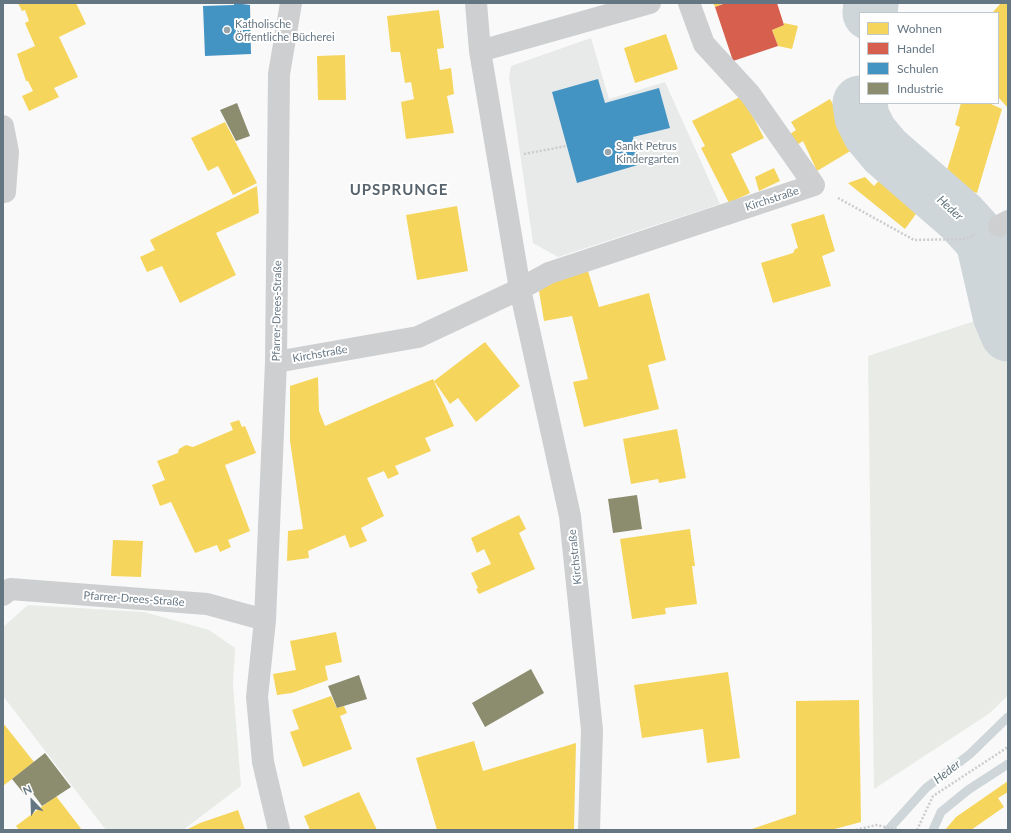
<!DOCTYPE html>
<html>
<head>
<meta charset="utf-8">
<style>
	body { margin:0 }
	#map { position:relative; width:1011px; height:833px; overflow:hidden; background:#f9f9f9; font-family:Lato,sans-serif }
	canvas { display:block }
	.frame { position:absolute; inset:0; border:4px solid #657683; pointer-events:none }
	.legend { position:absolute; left:859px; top:12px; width:140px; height:92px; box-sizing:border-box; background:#fff; border:1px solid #c1c8cd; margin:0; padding:5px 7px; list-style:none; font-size:12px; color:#657683 }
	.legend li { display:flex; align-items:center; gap:8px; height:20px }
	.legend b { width:20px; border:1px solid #c1c8cd }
	.north { position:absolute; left:12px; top:781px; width:40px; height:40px; -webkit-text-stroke:3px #fff; paint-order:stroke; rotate:337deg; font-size:11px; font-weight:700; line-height:16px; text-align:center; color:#657683 }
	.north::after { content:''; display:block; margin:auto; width:14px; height:18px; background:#657683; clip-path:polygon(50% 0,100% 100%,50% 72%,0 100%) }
</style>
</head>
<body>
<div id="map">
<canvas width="1011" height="833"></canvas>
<div class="frame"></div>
<ul class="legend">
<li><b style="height:11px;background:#f6d55c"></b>Wohnen</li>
<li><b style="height:11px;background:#d6604d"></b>Handel</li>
<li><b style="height:11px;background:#4393c3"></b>Schulen</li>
<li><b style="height:11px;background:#8c8c6e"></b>Industrie</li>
</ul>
<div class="north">N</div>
</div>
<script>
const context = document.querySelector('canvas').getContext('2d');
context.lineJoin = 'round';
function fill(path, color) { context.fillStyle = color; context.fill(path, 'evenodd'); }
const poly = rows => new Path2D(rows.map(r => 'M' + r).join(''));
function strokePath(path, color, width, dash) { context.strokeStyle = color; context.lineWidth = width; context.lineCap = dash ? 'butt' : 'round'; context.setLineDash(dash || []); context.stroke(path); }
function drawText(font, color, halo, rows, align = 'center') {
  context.font = font + ' Lato,sans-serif'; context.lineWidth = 4; context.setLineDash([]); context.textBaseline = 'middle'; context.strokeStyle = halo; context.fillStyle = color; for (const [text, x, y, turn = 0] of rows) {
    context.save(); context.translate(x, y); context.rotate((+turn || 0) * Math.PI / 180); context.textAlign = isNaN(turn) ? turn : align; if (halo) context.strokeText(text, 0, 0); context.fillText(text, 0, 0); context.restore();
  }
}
const built = poly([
	[591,38,609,99,665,82,720,204,558,257,533,243,509,77,511,66]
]);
const green = poly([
	[990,316,1008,351,1008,695,990,713,874,789,868,356],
	[28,605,144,612,209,630,235,648,233,685,241,786,183,830,106,830,3,696,3,627]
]);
const homes = poly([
	[18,3,76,3,86,24,59,37,78,77,54,88,59,97,29,111,22,96,33,91,28,81,26,81,17,54,35,46,25,23,29,21,25,10,22,11],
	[713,3,725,3,715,7],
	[1001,3,1008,3,1008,108,998,97,998,13,992,13],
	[439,10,444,48,437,49,440,70,451,68,454,94,447,96,454,133,406,139,401,102,414,99,411,82,405,83,400,52,391,52,387,16],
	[784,23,798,26,792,49,778,46,772,30,784,25],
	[666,34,678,69,635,83,624,48],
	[345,55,346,100,318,100,317,56],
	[742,96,764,138,731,154,750,193,729,203,701,148,705,146,692,121],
	[830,99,849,134,854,131,862,144,817,171,803,141,797,145,790,134,796,130,791,122],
	[961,103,989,103,1002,109,977,193,943,183,960,127,955,125],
	[225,122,257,183,233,195,218,166,208,171,191,138],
	[774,168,780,181,759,191,755,177],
	[883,176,890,178,888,180,907,194,909,192,924,203,905,229,848,183,865,177,874,186],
	[257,186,259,213,216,233,236,275,180,303,162,266,147,272,140,257,155,250,150,240],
	[457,206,468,271,417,280,406,215],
	[824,214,835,251,822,256,831,286,773,303,761,263,793,253,795,249,798,248,791,224],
	[588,271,599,307,649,293,666,360,648,365,659,409,584,427,573,382,588,379,572,316,544,321,539,291,553,282],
	[485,342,520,386,476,422,458,398,450,404,434,381],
	[318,377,319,411,325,426,433,379,454,426,425,438,431,451,395,466,399,474,388,479,384,471,367,478,384,516,361,528,367,541,350,548,345,535,308,551,309,558,287,561,288,531,303,529,290,441,290,386],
	[239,420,242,427,245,426,256,453,225,465,250,531,228,540,231,547,220,552,217,545,195,553,171,502,160,506,152,485,165,480,157,461,178,453,179,449,186,445,193,447,233,430,230,423],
	[677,429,686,478,659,483,658,479,631,484,623,439],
	[519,515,526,529,519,533,535,569,479,594,476,589,478,588,471,573,491,564,484,549,477,553,471,538],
	[690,529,695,566,692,566,697,604,665,608,666,614,632,619,620,539],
	[113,540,143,541,141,577,111,576],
	[336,632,342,662,325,666,328,680,292,693,277,695,273,674,296,670,290,641],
	[728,672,740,758,707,763,703,729,642,738,634,685],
	[331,696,337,708,344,706,347,713,340,716,352,749,303,767,290,732,299,729,292,710],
	[859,700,861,822,831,830,749,830,796,814,796,701],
	[3,723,34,762,3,786],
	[474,741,483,771,576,743,574,829,437,830,416,758],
	[1008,781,1008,792,998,798,1004,807,971,830,945,830,956,817],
	[359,792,377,830,310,830,304,816],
	[56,796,82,830,19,830,16,826],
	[238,810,245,830,186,830,200,823]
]);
const shops = poly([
	[726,3,777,3,784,25,772,30,778,46,733,61,715,7]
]);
const schools = poly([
	[234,3,250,5,251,54,205,56,203,6,234,5],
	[598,79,605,103,659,88,670,128,633,137,641,164,577,183,552,92]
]);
const industry = poly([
	[237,103,250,136,236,141,220,110],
	[637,495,642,529,613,533,608,499],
	[531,669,544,693,485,727,472,703],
	[359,675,367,699,337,708,328,686],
	[45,753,71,787,42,806,31,791,25,795,12,779]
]);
const stream = poly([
	[888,830,926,788,970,754,1008,717],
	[933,830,941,812,968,790,1008,764]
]);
const river = poly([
	[870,13,871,3],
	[860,103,862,117,870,133,885,151,961,217,983,241,1000,315,1008,334]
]);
const path = poly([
	[524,154,566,146],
	[838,198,914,240,965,239,975,235],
	[856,830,876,825,900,830],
	[917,830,933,796,1008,747]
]);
const street = poly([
	[476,3,480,51,520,289,570,516,592,730,589,830],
	[480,51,650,3],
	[3,126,8,152,5,192],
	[999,226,1008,221],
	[276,362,418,337,520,289,549,273,814,185,750,94,704,44,689,3],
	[3,595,10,589,207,604,265,620],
	[279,830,263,762,257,697,265,620,276,362,279,74,291,3]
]);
const markers = [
	[227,30,4,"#99a4ac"],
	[608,152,4,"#99a4ac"]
];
const poiNames = [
	["Katholische",235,24],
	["Öffentliche Bücherei",235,37],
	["Sankt Petrus",616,146],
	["Kindergarten",616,159]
];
const streetNames = [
	["Kirchstraße",772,199,-18],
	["Pfarrer-Drees-Straße",277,311,-89],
	["Kirchstraße",320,354,-10],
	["Kirchstraße",575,557,-96],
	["Pfarrer-Drees-Straße",134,599,4]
];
const waterNames = [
	["Heder",950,208,42],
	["Heder",947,772,-38]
];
const districtNames = [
	["UPSPRUNGE",399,190]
];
fill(built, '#e8e9e9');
fill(green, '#e8ebe6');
fill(homes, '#f6d55c');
fill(shops, '#d6604d');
fill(schools, '#4393c3');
fill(industry, '#8c8c6e');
strokePath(stream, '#ced6d9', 9);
strokePath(river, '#ced6d9', 55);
strokePath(path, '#cbcccd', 2.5, [2, 2]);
strokePath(street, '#cecfd0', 22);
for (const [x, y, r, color] of markers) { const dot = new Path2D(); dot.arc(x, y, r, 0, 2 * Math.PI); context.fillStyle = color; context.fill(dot); strokePath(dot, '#fff', 1.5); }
drawText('11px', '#657683', '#fff', poiNames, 'left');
drawText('11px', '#657683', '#fff', streetNames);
drawText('italic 12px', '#60757c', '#fff', waterNames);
context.letterSpacing = '1px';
drawText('bold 15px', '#57646e', '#fff', districtNames);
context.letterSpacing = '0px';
</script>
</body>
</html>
